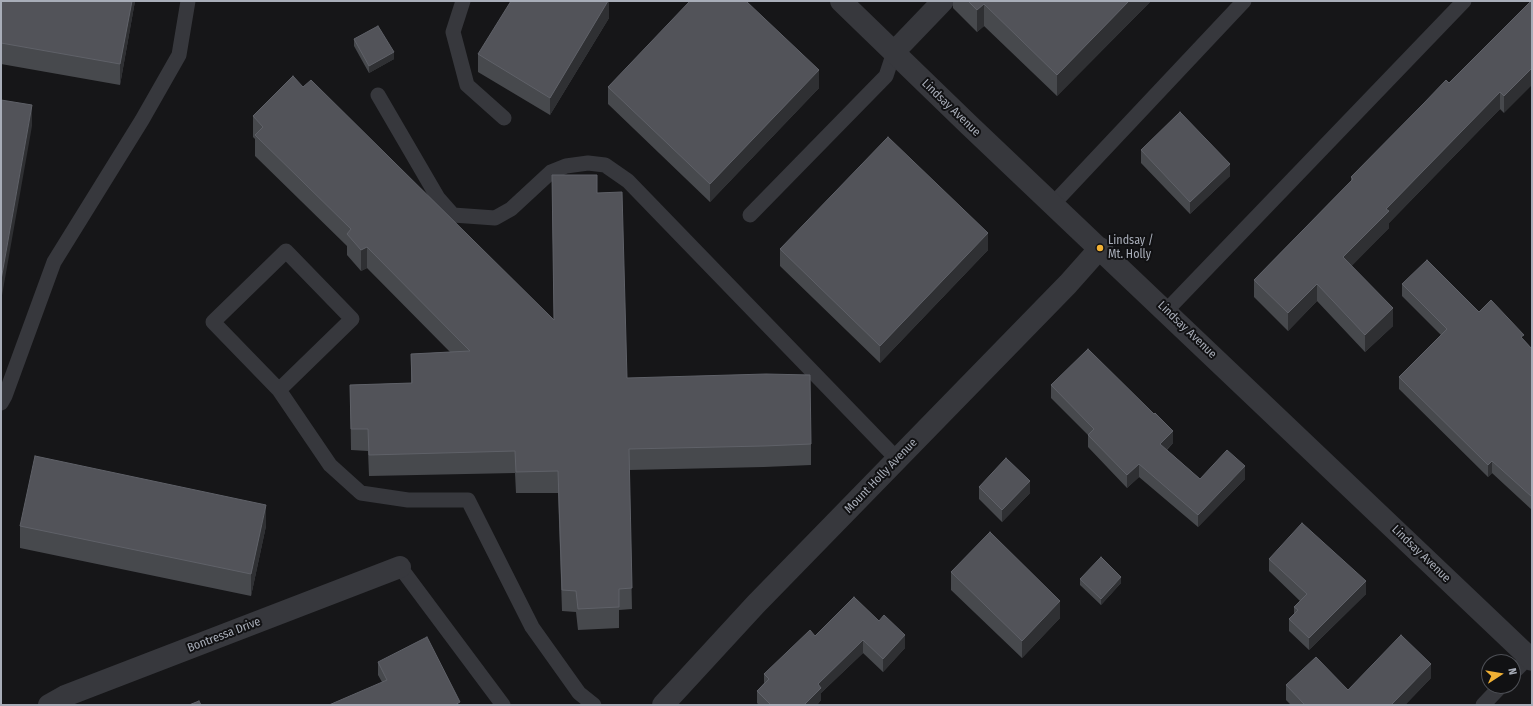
<!DOCTYPE html>
<html>
<head>
<meta charset="utf-8">
<style>
	body { margin:0 }
	#map { position:relative; width:1533px; height:706px; overflow:hidden; background:#161618; font-family:"Fira Sans Condensed",sans-serif }
	canvas { display:block }
	.frame { position:absolute; inset:0; border:2px solid #a8adb8; pointer-events:none }
	.north { position:absolute; left:1481px; top:654px; width:40px; height:40px; box-sizing:border-box; background:#111113; border:1px solid #4d4f55; border-radius:50%; rotate:78deg; font-size:11px; font-weight:700; line-height:16px; text-align:center; color:#a8adb8 }
	.north::after { content:''; display:block; margin:auto; width:14px; height:18px; background:#f2b134; clip-path:polygon(50% 0,100% 100%,50% 72%,0 100%) }
</style>
</head>
<body>
<div id="map">
<canvas width="1533" height="706"></canvas>
<div class="frame"></div>
<div class="north">N</div>
</div>
<script>
const context = document.querySelector('canvas').getContext('2d');
context.lineJoin = 'round';
const poly = rows => new Path2D(rows.map(r => 'M' + r).join(''));
function strokePath(path, color, width, dash) { context.strokeStyle = color; context.lineWidth = width; context.lineCap = dash ? 'butt' : 'round'; context.setLineDash(dash || []); context.stroke(path); }
function fill(path, color) { context.fillStyle = color; context.fill(path, 'evenodd'); }
function drawText(font, color, halo, rows, align = 'center') {
  context.font = font + ' "Fira Sans Condensed",sans-serif'; context.lineWidth = 4; context.setLineDash([]); context.textBaseline = 'middle'; context.strokeStyle = halo; context.fillStyle = color; for (const [text, x, y, turn = 0] of rows) {
    context.save(); context.translate(x, y); context.rotate((+turn || 0) * Math.PI / 180); context.textAlign = isNaN(turn) ? turn : align; if (halo) context.strokeText(text, 0, 0); context.fillText(text, 0, 0); context.restore();
  }
}
const service = poly([
	[463,1,453,32,467,85,504,118],
	[378,95,438,198,453,215,495,218,511,209,551,172,566,166,588,163,605,165,628,181,897,459],
	[1053,204,1244,1],
	[750,215,886,76,894,52],
	[1166,311,1464,1],
	[279,390,352,319,286,251,213,322,279,390,330,465,361,493,408,500,468,500,532,627,579,693,594,705],
	[1,403,5,396,54,262,142,120,179,55,188,1],
	[400,567,503,705],
	[1513,673,1529,657],
	[1483,705,1501,686]
]);
const minor = poly([
	[841,1,969,125,1532,660],
	[894,52,943,1],
	[49,705,65,696,400,567],
	[663,705,756,604,1068,284,1100,248]
]);
const wall = poly([
	[1,1,135,1,120,85,1,64],
	[609,1,609,18,550,115,478,72,478,54],
	[953,1,1151,1,1057,96,984,26,977,32,953,8],
	[1531,1,1504,113,1500,109,1389,223,1389,228,1351,266,1393,326,1365,352,1317,301,1288,331,1254,297,1254,280,1351,181,1351,177,1449,83],
	[354,39,394,59,369,73,354,46],
	[303,87,554,320,552,175,597,193,627,378,811,444,811,465,764,467,629,470,632,609,619,610,619,628,578,630,576,612,562,611,558,493,516,493,515,473,369,476,368,451,351,450,350,385,411,383,411,354,450,352,367,268,361,271,347,255,347,246,255,156,255,139,253,137,253,116],
	[608,87,819,88,710,202,608,104],
	[1141,150,1230,176,1190,214,1141,163],
	[780,249,988,250,880,363,780,266],
	[1402,284,1479,312,1524,340,1532,349,1532,510,1492,473,1488,477,1399,389,1399,377,1441,335,1402,296],
	[1051,385,1173,443,1167,450,1200,479,1245,479,1198,527,1139,477,1127,488,1088,447,1088,435,1051,398],
	[979,487,1030,493,1002,522,979,499],
	[20,526,266,526,251,596,20,548],
	[1269,559,1366,594,1309,650,1289,631,1289,619,1294,614,1294,607,1300,601,1269,571],
	[951,572,1060,618,1022,658,951,590],
	[1080,579,1121,583,1101,605,1080,585],
	[854,597,905,648,883,672,863,653,821,693,821,700,817,705,759,705,757,703,757,691,764,683,764,674,815,636],
	[378,662,460,705,382,682,378,675],
	[1431,678,1405,705,1291,705,1286,700,1286,685,1348,690]
]);
const shadedWall = poly([
	[132,1,135,1,120,85,120,64],
	[608,1,609,1,609,18,550,115,550,98],
	[1129,1,1151,1,1057,96,1057,75],
	[984,4,984,26,977,32,977,10],
	[394,52,394,59,369,73,369,66],
	[1532,68,1532,85,1504,113,1504,96],
	[819,70,819,88,710,202,710,184],
	[1500,92,1500,109,1389,223,1389,228,1343,275,1343,257,1386,209],
	[32,105,32,126,1,301,1,280],
	[1230,164,1230,176,1190,214,1190,202],
	[988,233,988,250,880,363,880,346],
	[367,247,367,268,361,271,361,250],
	[1317,284,1317,301,1288,331,1288,313],
	[1393,308,1393,326,1365,352,1365,335],
	[1173,431,1173,443,1160,456,1160,444],
	[1492,461,1492,473,1488,477,1488,465],
	[1139,464,1139,477,1127,488,1127,475],
	[1245,466,1245,479,1198,527,1198,515],
	[1030,481,1030,493,1002,522,1002,510],
	[266,505,266,526,251,596,251,574],
	[1121,577,1121,583,1101,605,1101,599],
	[1366,581,1366,594,1309,650,1309,638],
	[1060,601,1060,618,1022,658,1022,641],
	[905,635,905,648,883,672,883,659],
	[863,640,863,653,821,693,821,700,817,705,804,705,818,684],
	[1431,664,1431,678,1405,705,1391,705]
]);
const building = poly([
	[1,1,132,1,120,64,1,43,1,1],
	[511,1,608,1,550,98,478,54,511,1],
	[690,1,746,1,819,70,710,184,608,87,690,1],
	[968,1,1129,1,1057,75,984,4,977,10,968,1],
	[1531,1,1532,1,1532,68,1504,96,1500,92,1386,209,1389,211,1343,257,1393,308,1365,335,1317,284,1288,313,1254,280,1353,179,1351,177,1424,103,1446,80,1449,83,1531,1],
	[378,26,394,52,369,66,354,39,378,26],
	[293,76,303,87,311,80,554,320,552,175,597,175,597,193,622,192,627,378,766,374,810,375,811,444,764,446,629,449,632,588,619,589,619,607,578,609,576,591,562,590,558,471,516,472,515,451,369,455,368,429,351,429,350,385,412,383,411,354,470,351,367,247,361,250,347,234,351,229,255,135,263,127,253,116,293,76],
	[1,100,32,105,1,280,1,100],
	[1180,112,1230,164,1190,202,1141,150,1180,112],
	[888,137,988,233,880,346,780,249,888,137],
	[1427,260,1479,312,1491,300,1524,335,1521,337,1532,349,1532,497,1492,461,1488,465,1399,377,1447,329,1402,284,1427,260],
	[1088,349,1154,414,1155,413,1173,431,1160,444,1200,479,1227,450,1245,466,1198,515,1139,464,1127,475,1088,435,1094,429,1051,385,1088,349],
	[35,456,266,505,251,574,20,526,35,456],
	[1006,458,1030,481,1002,510,979,487,1006,458],
	[1302,523,1366,581,1309,638,1289,619,1298,610,1294,607,1307,594,1269,559,1302,523],
	[990,532,1060,601,1022,641,951,572,990,532],
	[1101,557,1121,577,1101,599,1080,579,1101,557],
	[854,597,879,621,884,615,905,635,883,659,863,640,818,684,821,688,804,705,771,705,757,691,769,679,764,674,810,630,815,636,854,597],
	[1401,635,1431,664,1391,705,1305,705,1286,685,1316,657,1348,690,1401,635],
	[427,637,460,702,455,705,329,705,387,680,378,662,427,637],
	[199,701,201,705,189,705,199,701]
]);
const markers = [
	[1100,248,4,"#f2b134"]
];
const streetNames = [
	["Lindsay Avenue",951,108,44],
	["Lindsay Avenue",1187,330,44],
	["Mount Holly Avenue",881,476,-46],
	["Lindsay Avenue",1421,554,44],
	["Bontressa Drive",224,635,-21]
];
const poiNames = [
	["Lindsay /",1108,241],
	["Mt. Holly",1108,255]
];
strokePath(service, '#37383d', 15);
strokePath(minor, '#37383d', 22);
fill(wall, '#47494d');
fill(shadedWall, '#2f3033');
fill(building, '#525359');
strokePath(building, '#5f6168', 1);
for (const [x, y, r, color] of markers) { const dot = new Path2D(); dot.arc(x, y, r, 0, 2 * Math.PI); context.fillStyle = color; context.fill(dot); strokePath(dot, '#111113', 1.5); }
drawText('12px', '#a8adb8', '#111113', streetNames);
drawText('12px', '#a8adb8', '#111113', poiNames, 'left');
</script>
</body>
</html>
